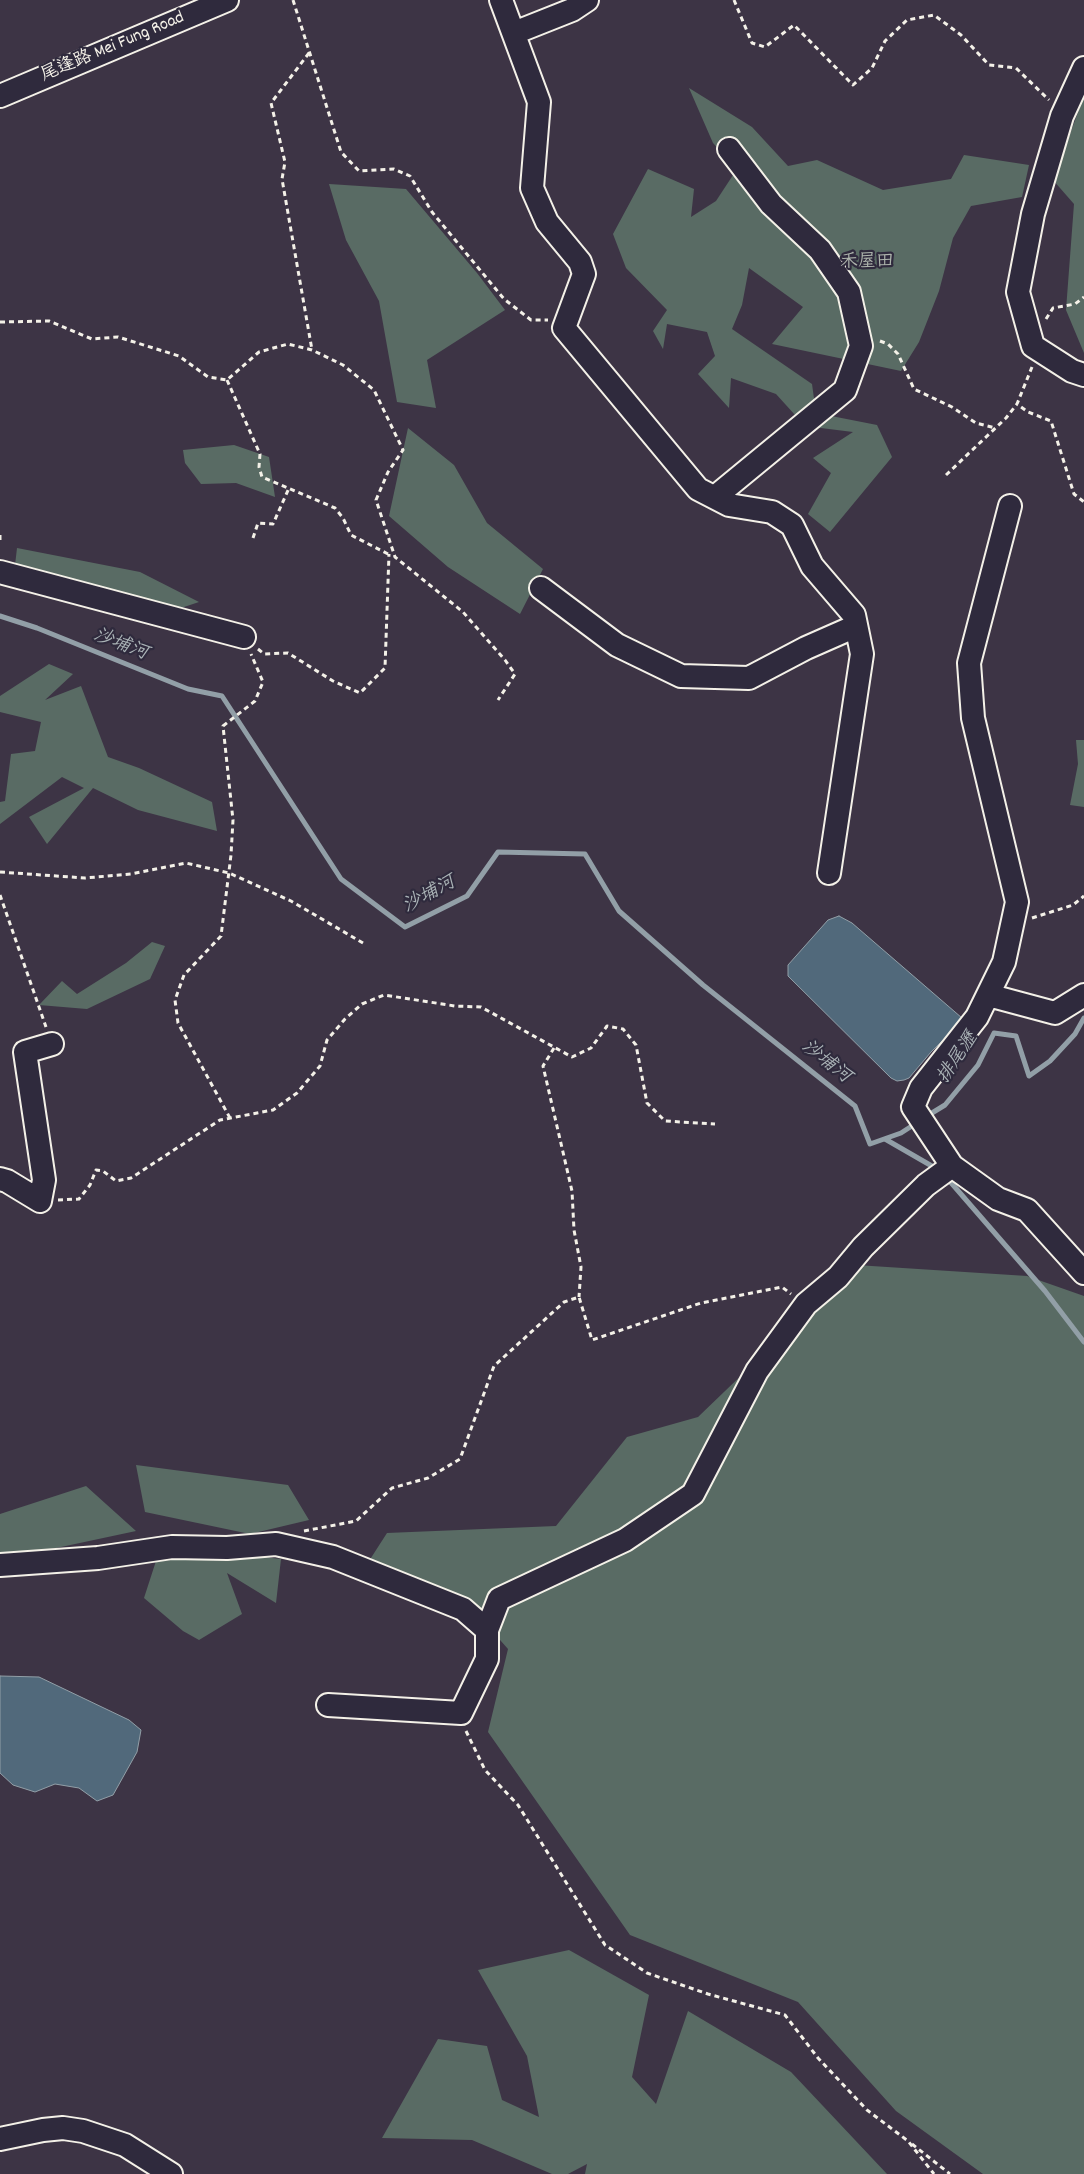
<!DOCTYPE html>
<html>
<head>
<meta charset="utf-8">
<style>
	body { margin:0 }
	canvas { display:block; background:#3d3445 }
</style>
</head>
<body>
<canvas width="1084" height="2174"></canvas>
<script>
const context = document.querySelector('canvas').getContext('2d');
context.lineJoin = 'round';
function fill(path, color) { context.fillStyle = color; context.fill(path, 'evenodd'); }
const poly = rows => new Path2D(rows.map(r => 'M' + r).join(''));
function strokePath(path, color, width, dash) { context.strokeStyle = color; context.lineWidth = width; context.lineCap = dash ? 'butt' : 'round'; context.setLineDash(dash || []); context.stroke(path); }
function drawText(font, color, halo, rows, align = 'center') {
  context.font = font + ' Dekko,"LXGW WenKai TC",sans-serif'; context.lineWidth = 4.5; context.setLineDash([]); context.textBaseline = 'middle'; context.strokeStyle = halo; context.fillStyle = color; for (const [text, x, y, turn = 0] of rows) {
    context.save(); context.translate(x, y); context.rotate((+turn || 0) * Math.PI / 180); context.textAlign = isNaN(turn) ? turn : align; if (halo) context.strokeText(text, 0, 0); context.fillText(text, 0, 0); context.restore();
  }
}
const green = poly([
	[689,88,752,127,788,166,817,160,883,190,951,179,964,155,1029,165,1022,197,971,206,953,238,939,291,919,342,901,371,772,344,803,307,749,268,742,305,732,329,812,384,816,413,877,425,892,457,830,532,808,514,831,473,813,458,853,432,805,426,776,394,731,378,729,408,698,374,715,356,707,332,667,324,663,349,653,331,667,310,626,268,613,234,648,169,694,189,691,217,716,201,737,169,713,143],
	[1084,96,1084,353,1066,310,1074,204,1053,180],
	[329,184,406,189,477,273,505,310,427,360,436,408,397,402,379,301,346,240],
	[408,428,454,465,487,523,543,569,520,614,448,567,389,516],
	[234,445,269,457,275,497,236,483,201,484,185,463,183,450],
	[17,548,140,572,199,602,175,610,14,574],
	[49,664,73,674,45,700,81,686,108,757,139,768,212,802,217,831,138,810,93,788,47,844,29,817,84,788,62,777,0,824,0,802,5,801,11,754,35,751,41,722,0,712,0,696],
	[1076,740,1084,740,1084,807,1070,805,1078,764],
	[152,942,165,946,150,979,87,1009,39,1005,62,981,77,994,126,963],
	[856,1265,1027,1276,1084,1296,1084,2174,983,2174,896,2111,798,2002,630,1935,488,1732,508,1649,464,1599,369,1561,387,1533,556,1526,627,1437,698,1417],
	[136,1465,288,1485,309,1520,250,1534,145,1512],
	[86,1486,136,1531,0,1560,0,1514],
	[245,1555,281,1559,276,1603,227,1573,242,1614,199,1640,183,1631,144,1598,156,1561],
	[569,1950,649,1995,632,2077,656,2104,688,2011,791,2072,887,2174,585,2174,587,2164,568,2174,552,2174,472,2140,382,2138,438,2039,487,2046,502,2100,539,2117,527,2056,478,1970]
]);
const water = poly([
	[839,916,852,923,962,1018,963,1020,931,1052,909,1078,904,1080,897,1081,891,1078,788,976,788,965,828,920,839,916],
	[0,1676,39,1677,129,1720,141,1730,137,1752,113,1795,97,1801,79,1788,55,1784,35,1792,13,1785,0,1773,0,1676]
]);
const stream = poly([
	[0,616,37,628,188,689,222,696,341,879,405,927,467,896,498,852,585,854,619,911,703,985,855,1106,870,1144,901,1133,918,1122],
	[927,1116,945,1105,978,1065,994,1033,1016,1036,1029,1076,1050,1061,1075,1034,1084,1018],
	[885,1139,937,1169],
	[947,1178,1045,1291,1084,1342]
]);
const path = poly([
	[293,0,341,152,359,171,394,169,410,176,432,212,504,299,531,320,548,320],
	[734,0,752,43,765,47,794,25,853,85,872,68,885,41,907,20,934,15,961,35,989,65,1016,68,1049,100],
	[309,53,271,103,285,162,282,179,312,350],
	[1046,319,1053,308,1075,304,1084,297],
	[0,322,49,321,92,339,118,337,179,356,208,377,227,380,259,352,288,344,312,350,343,365,374,390,403,450,388,472,376,500,395,557,463,612,505,660,515,674,498,700],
	[880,341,888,344,898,354,914,389,952,407,976,423,995,428],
	[1032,367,1017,404,1028,412,1051,421,1074,494,1084,502],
	[227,380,260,454,259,467,262,477,335,508,343,518,351,535,390,555],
	[946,475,1006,418,1017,404],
	[0,535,0,544],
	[253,538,258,523,273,524,289,488],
	[258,649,264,654,288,653,333,681,360,693,385,668,389,554],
	[0,872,85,878,131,874,186,863,229,873,291,901,363,943],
	[0,895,46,1027],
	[1032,918,1073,905,1084,896],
	[554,1048,543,1066,572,1191,574,1230,581,1267,579,1297],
	[230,1118,178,1023,175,1000,184,975,221,936,231,855,233,820,223,726,255,701,263,682,251,654],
	[58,1200,79,1199,90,1185,96,1170,103,1171,116,1181,131,1178,220,1120,273,1110,297,1093,320,1066,327,1040,345,1019,362,1004,384,995,455,1006,481,1007,572,1057,591,1048,607,1026,623,1029,636,1045,647,1103,665,1121,715,1124],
	[304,1531,356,1521,392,1488,428,1478,460,1459,494,1366,564,1302,579,1297,592,1340,701,1303,782,1287,791,1294],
	[466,1731,485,1770,518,1805,605,1945,647,1973,708,1994,785,2015,818,2058,867,2110,908,2141,934,2174],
	[912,2144,950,2174]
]);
const minor = poly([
	[501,0,539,102,532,188,547,222,580,262,584,274,564,328,698,489,729,505,772,512,792,525,812,566,854,615,862,654,829,873],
	[514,33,572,10,587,0],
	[1084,68,1062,116,1033,214,1018,292,1033,346,1072,371,1084,375],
	[0,96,227,0],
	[715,497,845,390,861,346,849,292,820,250,771,204,729,149],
	[1010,506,969,663,973,718,1017,902,1004,962,977,1017,921,1088,913,1107,952,1166,998,1199,1027,1210,1084,1273],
	[0,572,244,637],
	[541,588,617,645,681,676,749,678,806,648,856,626],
	[988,995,1055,1013,1084,995],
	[0,1179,7,1181,40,1201,44,1180,25,1052,52,1044],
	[0,1565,98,1558,172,1547,227,1548,276,1544,333,1557,463,1609,487,1630,487,1659,461,1713,328,1705],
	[487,1630,499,1599,625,1540,693,1494,757,1371,806,1304,838,1277,863,1247,926,1185,952,1166],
	[0,2139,43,2130,63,2128,83,2131,125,2145,171,2174]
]);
const streetNames = [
	["尾逢路 Mei Fung Road",113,48,-23]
];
const parkNames = [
	["禾屋田",867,264]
];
const waterNames = [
	["沙埔河",120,646,21],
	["沙埔河",430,896,-29],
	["排尾瀝",959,1059,-56],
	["沙埔河",825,1063,38]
];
fill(green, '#596b64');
fill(water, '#51697b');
strokePath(water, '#929fa7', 1);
strokePath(stream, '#929fa7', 5);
strokePath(minor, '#f4f1e8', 26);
strokePath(path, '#f4f1e8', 3, [5, 4]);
strokePath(minor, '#2f2a3d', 22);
drawText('18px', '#f4f1e8', '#2f2a3d', streetNames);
drawText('18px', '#aeb5ad', '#2f2a3d', parkNames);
drawText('italic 19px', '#abb4b7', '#2f2a3d', waterNames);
</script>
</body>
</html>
